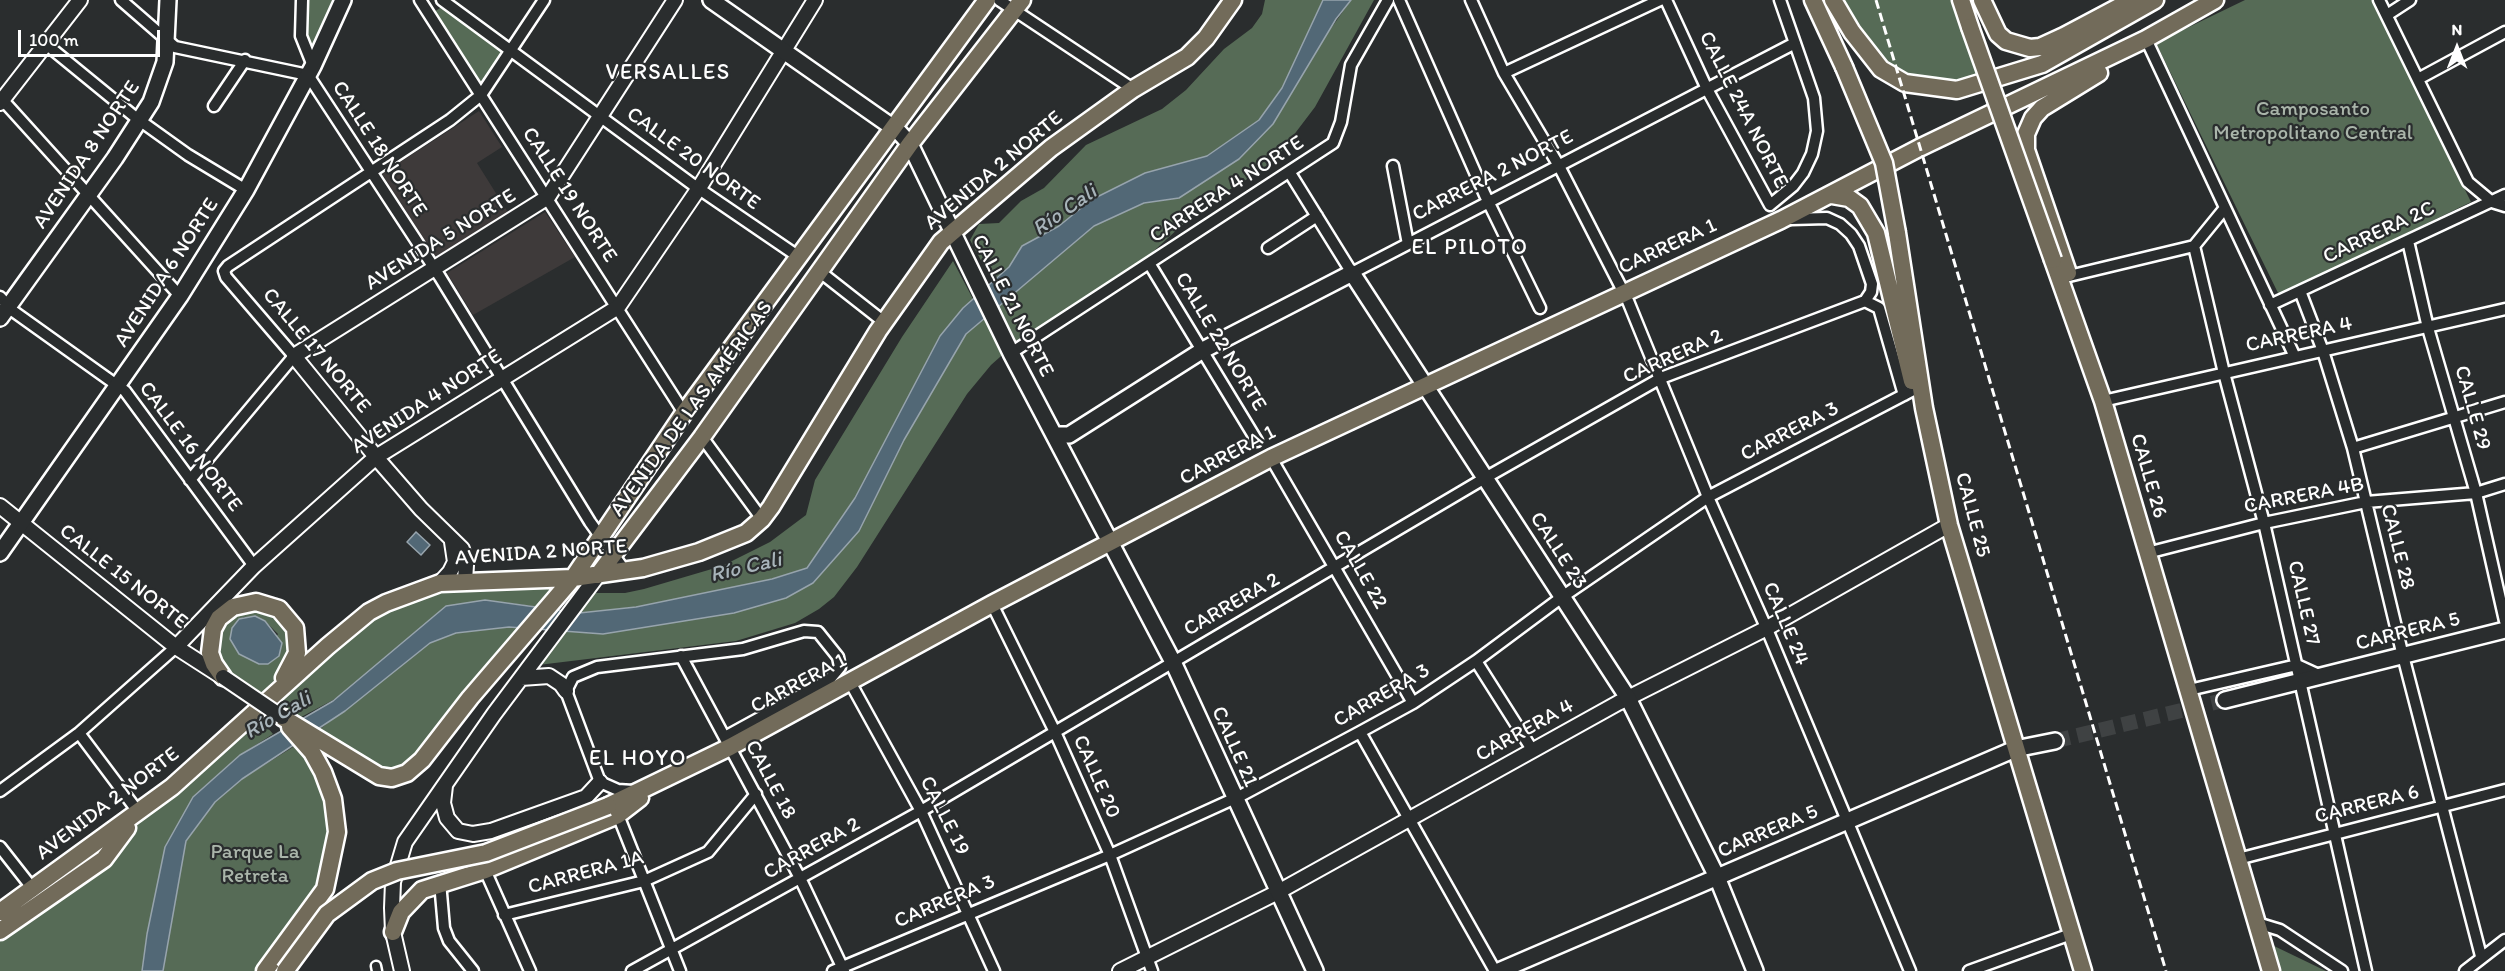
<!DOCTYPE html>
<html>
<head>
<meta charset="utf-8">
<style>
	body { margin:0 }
	#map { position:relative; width:2505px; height:971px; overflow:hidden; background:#2a2d2e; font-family:Itim,sans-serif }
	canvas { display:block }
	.north { position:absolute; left:2427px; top:18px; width:60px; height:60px; -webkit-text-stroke:4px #2a2d2e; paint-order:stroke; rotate:0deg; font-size:16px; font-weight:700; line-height:24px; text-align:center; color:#fff }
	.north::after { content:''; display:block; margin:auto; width:21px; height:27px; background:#fff; clip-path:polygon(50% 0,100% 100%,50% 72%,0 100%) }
	.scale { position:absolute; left:18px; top:30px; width:142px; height:27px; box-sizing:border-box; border:3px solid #fff; border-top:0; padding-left:8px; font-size:18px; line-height:21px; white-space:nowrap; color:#fff; -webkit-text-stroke:4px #2a2d2e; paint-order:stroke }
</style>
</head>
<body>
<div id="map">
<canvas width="2505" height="971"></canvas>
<div class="north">N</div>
<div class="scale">100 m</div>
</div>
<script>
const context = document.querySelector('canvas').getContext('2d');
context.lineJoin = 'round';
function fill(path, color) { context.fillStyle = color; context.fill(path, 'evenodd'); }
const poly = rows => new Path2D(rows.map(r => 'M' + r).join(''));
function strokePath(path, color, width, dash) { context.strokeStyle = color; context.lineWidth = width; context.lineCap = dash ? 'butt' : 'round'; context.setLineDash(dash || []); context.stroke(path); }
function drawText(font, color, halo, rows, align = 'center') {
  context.font = font + ' Itim,sans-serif'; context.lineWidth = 4.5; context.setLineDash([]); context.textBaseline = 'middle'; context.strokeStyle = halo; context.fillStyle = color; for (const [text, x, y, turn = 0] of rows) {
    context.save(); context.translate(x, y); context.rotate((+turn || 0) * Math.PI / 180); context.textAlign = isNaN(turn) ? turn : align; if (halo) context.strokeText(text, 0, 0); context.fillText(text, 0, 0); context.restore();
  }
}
const built = poly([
	[479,111,502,147,477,163,509,214,437,259,382,174],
	[545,212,575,257,473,315,447,273]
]);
const green = poly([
	[302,0,343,0,318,55,307,55],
	[1265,0,1323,0,1282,88,1259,120,1207,156,1145,173,1091,200,1059,226,1022,246,1009,267,992,281,970,240,979,224,999,223,1021,201,1044,188,1086,145,1162,109,1186,90,1224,49,1252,28,1262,14],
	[1351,0,1374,0,1315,107,1271,165,1205,204,1144,260,1009,349,991,365,967,394,857,567,834,597,819,609,795,623,736,641,530,666,565,631,603,634,786,598,859,531,904,440,966,334,1094,226,1144,203,1179,198,1239,159],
	[1833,0,1961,0,1988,81,1976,86,1895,79],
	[2245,0,2372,0,2471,202,2279,295,2156,43],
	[443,6,513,51,481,95,434,18,434,12],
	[953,261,973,299,940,336,855,498,807,568,772,579,636,607,579,613,593,593,625,593,644,589,722,566,770,542,806,515,815,480,902,337],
	[573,578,547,608,485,600,333,700,292,722,223,677,210,647,236,605,287,617,294,664,369,612,440,583],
	[244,617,265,621,278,634,259,664,239,654,235,623],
	[509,627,532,628,422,760,392,778,315,733,430,643,456,633],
	[255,713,273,734,240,755,193,797,147,934,142,971,0,971,0,931,104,859,139,813],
	[301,742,328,784,331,867,260,971,163,971,186,841,215,802,242,779],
	[2272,945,2326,971,2281,971]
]);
const water = poly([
	[1323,0,1351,0,1336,19,1273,124,1239,159,1179,198,1144,203,1094,226,966,334,904,440,859,531,813,583,786,598,734,613,603,634,509,627,456,633,430,643,345,711,242,779,215,802,186,841,163,971,142,971,147,934,165,847,193,797,240,755,333,701,446,606,485,600,579,613,636,607,772,579,807,568,855,498,940,336,963,308,1009,267,1022,246,1059,226,1091,200,1145,173,1207,156,1259,120,1282,88,1323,0],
	[416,532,430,545,421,555,407,542,416,532],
	[255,616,265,621,282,643,279,656,268,664,259,664,239,654,230,639,232,628,239,619,255,616]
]);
const secondaryTunnel = poly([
	[2055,741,2225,700]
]);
const pedestrian = poly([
	[376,966,377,971]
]);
const minor = poly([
	[121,0,175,47,308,75,440,277,590,522,625,571],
	[302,0,301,36,313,66],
	[420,0,684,413],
	[442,0,692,184,799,257],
	[999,0,1133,89],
	[1399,0,1485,195,1540,308],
	[1471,0,1504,73,1559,166,1628,301,1708,497,1769,634,1910,971],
	[1666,0,1707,89,1770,205,1793,186,1803,173,1812,154,1817,131,1814,98,1780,0],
	[2379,0,2468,182,2492,202,2505,206],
	[2387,15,2410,0],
	[2146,39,2295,357],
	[47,45,135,117,188,155,246,190],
	[1504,73,1660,0],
	[2418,79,2505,32],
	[0,97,180,296],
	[214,106,245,60],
	[1393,166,1408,244],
	[1290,173,1352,273,1795,43],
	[2408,241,2428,328,2476,493,2505,621],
	[2194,246,2224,373,2264,523,2366,971],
	[1268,248,1317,216],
	[1149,263,1257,441],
	[819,271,884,322],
	[2069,276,2194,246,2225,208],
	[2300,291,2323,351,2353,448,2401,648,2481,956],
	[0,297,13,311,125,391,254,566],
	[1865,301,1879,308,1904,395],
	[2270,305,2505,195],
	[1011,353,1333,143,1341,122,1351,65,1388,0],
	[2103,401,2505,309],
	[702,437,762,519],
	[2353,448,2505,402],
	[1271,458,1413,703],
	[190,480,294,356,226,277,224,271,228,266,450,120,481,95,544,0],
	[2147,553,2264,523,2366,502,2476,493,2505,484],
	[992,604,1055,732,1110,855,1152,971],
	[681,656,800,878,844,971],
	[1476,661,1533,751],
	[850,682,921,811,994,971],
	[2189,690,2297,665,2321,676],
	[1360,732,1495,971],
	[79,733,139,813],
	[0,791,79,733,176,647],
	[633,791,618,790,600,782,566,691,573,677,597,667,743,649,804,631,818,632,838,657,840,667,829,680,725,737],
	[618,815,680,971],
	[0,847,33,889],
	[2238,859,2505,790],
	[485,870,530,971],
	[440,882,444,928,449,941,473,971],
	[504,915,644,881,708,852,756,794],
	[2257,923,2280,930,2342,971],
	[632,971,921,811,1485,478,1661,378,1865,301,1871,292,1872,284,1859,246,1851,234,1840,224,1827,218,1791,219],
	[833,971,1110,855,1242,795,1360,732,1413,703,1476,661,1562,597,1708,497,1915,389],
	[1969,971,2071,934],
	[2465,971,2505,940]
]);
const tertiary = poly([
	[0,103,80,0],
	[0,506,176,647,221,676],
	[465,581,466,565,462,549,421,509,381,463,294,356,548,197,675,0],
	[440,583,450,572,455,562,452,542],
	[176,647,254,566,376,457,618,307,699,188,815,0],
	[521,678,549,676,561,684,566,691],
	[445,786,443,803,447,818,458,831,473,834,491,831,586,797,600,782],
	[402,971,393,932,392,908,393,882,405,842,494,714,598,575],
	[1120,971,1278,892,1618,703,1767,628,1949,525]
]);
const secondary = poly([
	[711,0,898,131,910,144,1011,353,1173,662,1315,971],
	[0,318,115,158,151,102,165,62,168,0],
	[1055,435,1069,435,1203,350,1352,273,1628,698,1717,877,1755,971],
	[0,553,180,296,246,190,313,66,343,0],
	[2225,700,2505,630],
	[1499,971,2015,749,2055,741]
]);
const primary = poly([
	[1813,0,1844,67],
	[1833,0,1852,32,1881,69,1905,83,1957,90,2042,64,2155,0],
	[1961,0,1970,27],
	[1982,0,1998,34,2006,41,2030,48,2040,47,2064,36,2132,0],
	[1832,195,1849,198,1860,206,1876,233,1912,381],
	[1897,233,1924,408,1949,525,2083,971],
	[2053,260,2103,401,2271,971],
	[2068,273,2026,150,2026,134,2033,118,2042,108,2099,73],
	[598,575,702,437,910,144,1022,0],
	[223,677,214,664,210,653,213,629,219,618,233,607,256,602,279,609,295,628,297,653,284,678],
	[282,717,379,776,392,778,407,773,422,760,470,698,573,578,684,413,987,0],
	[608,806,730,747,992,604,1271,458,1781,220,1919,148,2146,39,2215,0],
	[0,912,172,787,328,646,369,612,386,603,440,583,573,578,643,568,699,552,746,533,762,519,771,507,878,331,941,242,1051,148,1133,89,1187,57,1206,38,1233,0],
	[0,931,104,859,127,828],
	[393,932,401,912,422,890,485,870,618,815,640,798],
	[265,971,325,889,337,832,333,799,323,772,312,752,290,727]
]);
const rail = poly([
	[1876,0,2166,971]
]);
const tertiaryBridge = poly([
	[223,677,282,717]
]);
const primaryBridge = poly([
	[1970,27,2053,260],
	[1844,67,1884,163,1897,233],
	[285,971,327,914,372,881,397,871,486,853,608,806]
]);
const streetNames = [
	["CALLE 24A NORTE",1743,110,63],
	["CALLE 18 NORTE",379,149,57],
	["AVENIDA 8 NORTE",87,155,-56],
	["CALLE 20 NORTE",693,159,36],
	["AVENIDA 2 NORTE",994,171,-40],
	["CARRERA 2 NORTE",1493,176,-27],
	["CARRERA 4 NORTE",1227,190,-33],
	["CALLE 19 NORTE",569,195,57],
	["CARRERA 2C",2379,233,-25],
	["AVENIDA 5 NORTE",441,240,-32],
	["CARRERA 1",1668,247,-25],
	["AVENIDA 6 NORTE",167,273,-57],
	["CALLE 21 NORTE",1012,306,63],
	["CARRERA 4",2299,335,-12],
	["CALLE 22 NORTE",1220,342,59],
	["CALLE 17 NORTE",316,351,50],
	["CARRERA 2",1673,357,-24],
	["AVENIDA 4 NORTE",427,402,-33],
	["CALLE 29",2472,408,74],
	["AVENIDA DE LAS AMÉRICAS",692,409,-54],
	["CARRERA 3",1790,432,-27],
	["CALLE 16 NORTE",190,447,53],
	["CARRERA 1",1228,456,-28],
	["CALLE 26",2148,476,74],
	["CARRERA 4B",2304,496,-11],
	["CALLE 25",1972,515,75],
	["CALLE 28",2397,547,76],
	["CALLE 23",1558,551,57],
	["AVENIDA 2 NORTE",541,553,-4],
	["CALLE 22",1360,570,60],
	["CALLE 15 NORTE",123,577,38],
	["CALLE 27",2303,603,77],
	["CARRERA 2",1232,605,-30],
	["CALLE 24",1785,624,67],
	["CARRERA 5",2408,632,-14],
	["CARRERA 1",799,684,-28],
	["CARRERA 3",1382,696,-30],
	["CARRERA 4",1525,731,-29],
	["CALLE 21",1234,747,66],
	["CALLE 20",1096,777,66],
	["CALLE 18",770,780,62],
	["AVENIDA 2 NORTE",108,804,-37],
	["CARRERA 6",2367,805,-14],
	["CALLE 19",944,816,63],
	["CARRERA 5",1768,832,-23],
	["CARRERA 2",812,849,-29],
	["CARRERA 1A",586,873,-15],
	["CARRERA 3",945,902,-23]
];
const parkNames = [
	["Camposanto",2313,110],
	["Metropolitano Central",2313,134],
	["Parque La",255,853],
	["Retreta",255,877]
];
const neighbourhoodNames = [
	["VERSALLES",668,73],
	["EL PILOTO",1470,248],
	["EL HOYO",638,759]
];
const waterNames = [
	["Río Cali",1065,211,-35],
	["Río Cali",746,568,-13],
	["Río Cali",278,716,-30]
];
fill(built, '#3e3a3a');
fill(green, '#566b56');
fill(water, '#526876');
strokePath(water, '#97a4ad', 1.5);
strokePath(secondaryTunnel, '#3f4243', 15, [15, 8]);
strokePath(pedestrian, '#fff', 13);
strokePath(minor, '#fff', 15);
strokePath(tertiary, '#fff', 18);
strokePath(secondary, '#fff', 20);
strokePath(primary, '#fff', 21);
strokePath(pedestrian, '#2a2d2e', 8);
strokePath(minor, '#2a2d2e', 10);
strokePath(tertiary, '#2a2d2e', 14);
strokePath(secondary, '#2a2d2e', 15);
strokePath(primary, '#726b5a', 16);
strokePath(rail, '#fff', 3, [9, 4.5]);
strokePath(tertiaryBridge, '#fff', 18, []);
strokePath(primaryBridge, '#fff', 21, []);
strokePath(tertiaryBridge, '#2a2d2e', 14);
strokePath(primaryBridge, '#726b5a', 16);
drawText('21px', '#fff', '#2a2d2e', streetNames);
drawText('21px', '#aab5aa', '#2a2d2e', parkNames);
context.letterSpacing = '1.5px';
drawText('22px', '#fff', '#2a2d2e', neighbourhoodNames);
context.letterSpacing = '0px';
drawText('italic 22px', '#a8b4ba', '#2a2d2e', waterNames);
</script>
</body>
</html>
